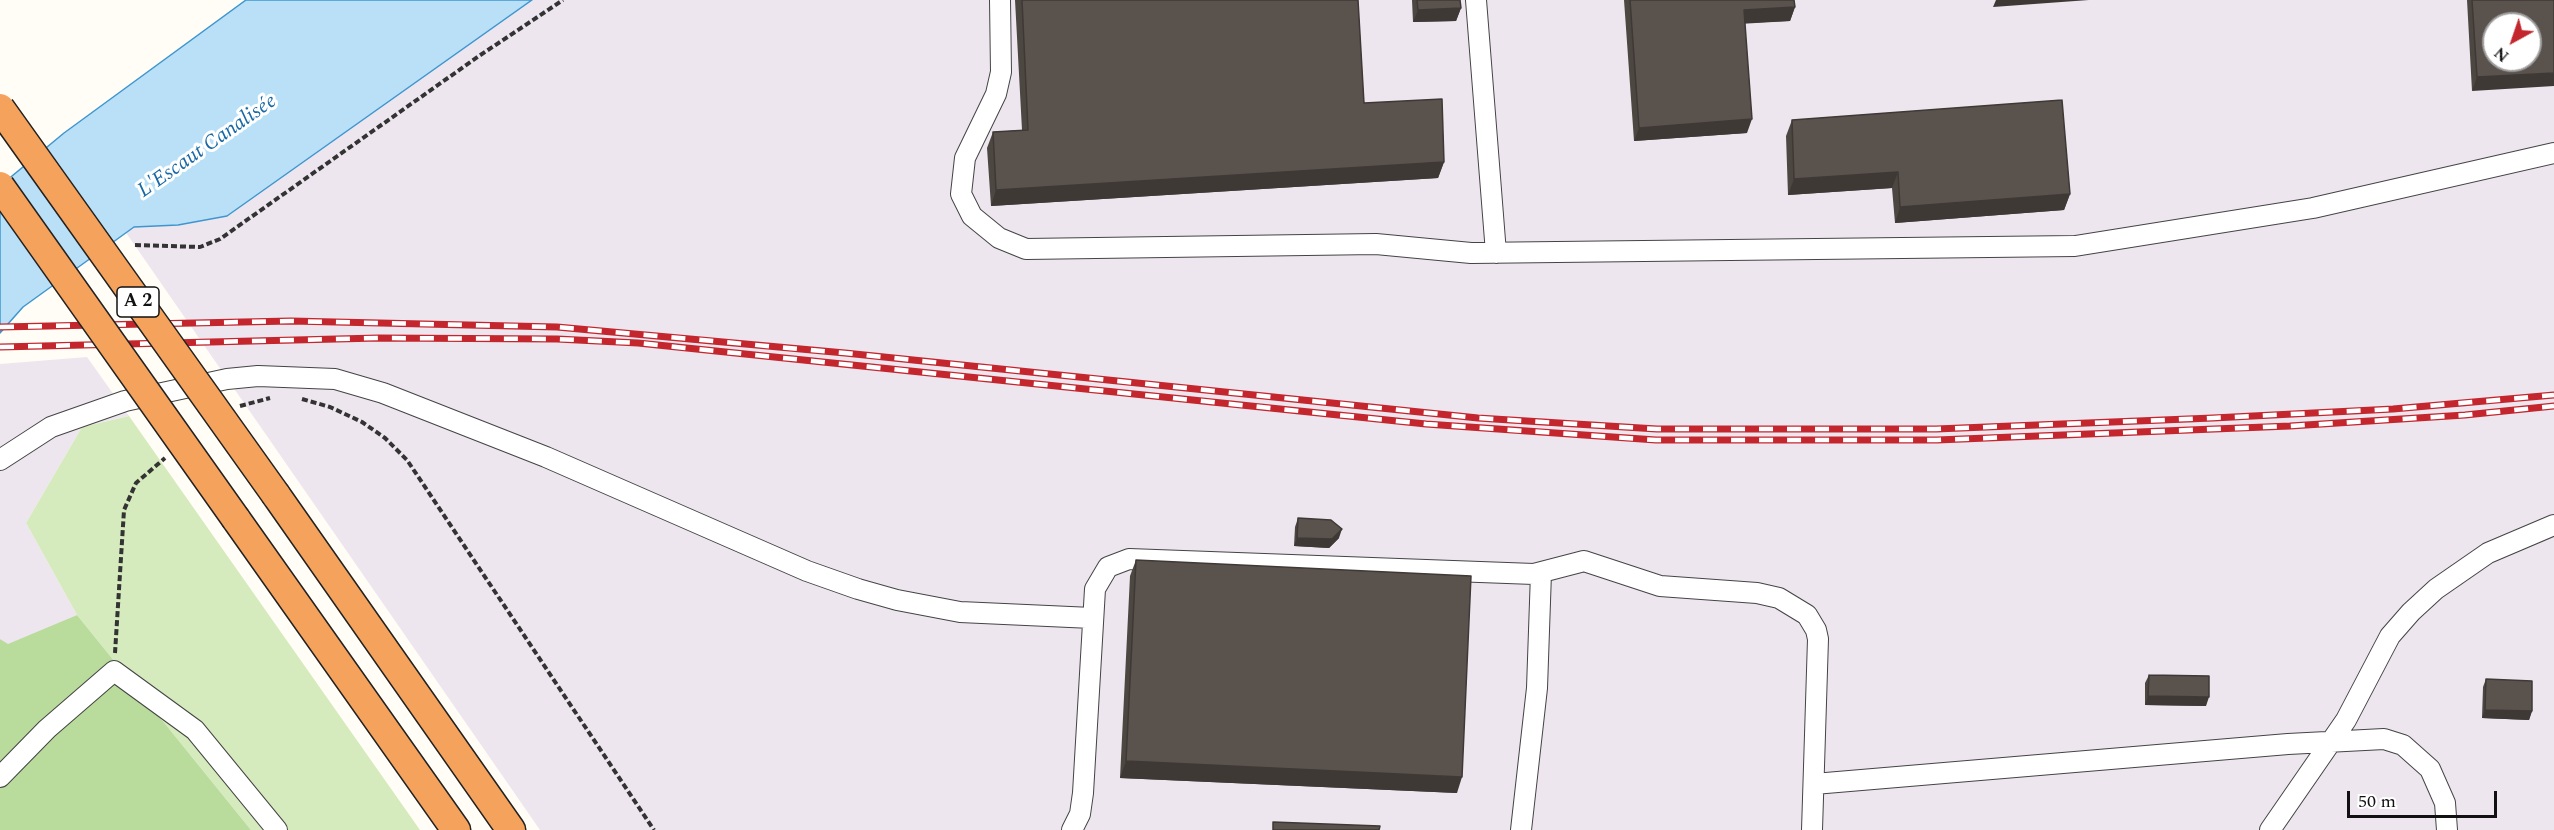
<!DOCTYPE html>
<html>
<head>
<meta charset="utf-8">
<style>
	body { margin:0 }
	#map { position:relative; width:2554px; height:830px; overflow:hidden; background:#fffdf5; font-family:Spectral,serif }
	canvas { display:block }
	.north { position:absolute; left:2482px; top:12px; width:60px; height:60px; box-sizing:border-box; background:#fff; border:2px solid #a0a0a0; border-radius:50%; rotate:220deg; font-size:16px; font-weight:700; line-height:24px; text-align:center; color:#111 }
	.north::after { content:''; display:block; margin:auto; width:21px; height:27px; background:#c4262e; clip-path:polygon(50% 0,100% 100%,50% 72%,0 100%) }
	.scale { position:absolute; left:2347px; top:791px; width:150px; height:27px; box-sizing:border-box; border:3px solid #111; border-top:0; padding-left:8px; font-size:18px; line-height:21px; white-space:nowrap; color:#111; -webkit-text-stroke:4px #fff; paint-order:stroke }
</style>
</head>
<body>
<div id="map">
<canvas width="2554" height="830"></canvas>
<div class="north">N</div>
<div class="scale">50 m</div>
</div>
<script>
const context = document.querySelector('canvas').getContext('2d');
context.lineJoin = 'round';
function fill(path, color) { context.fillStyle = color; context.fill(path, 'evenodd'); }
const poly = rows => new Path2D(rows.map(r => 'M' + r).join(''));
function strokePath(path, color, width, dash) { context.strokeStyle = color; context.lineWidth = width; context.lineCap = dash ? 'butt' : 'round'; context.setLineDash(dash || []); context.stroke(path); }
function drawText(font, color, halo, rows, align = 'center') {
  context.font = font + ' Spectral,serif'; context.lineWidth = 6; context.setLineDash([]); context.textBaseline = 'middle'; context.strokeStyle = halo; context.fillStyle = color; for (const [text, x, y, turn = 0] of rows) {
    context.save(); context.translate(x, y); context.rotate((+turn || 0) * Math.PI / 180); context.textAlign = isNaN(turn) ? turn : align; if (halo) context.strokeText(text, 0, 0); context.fillText(text, 0, 0); context.restore();
  }
}
const industrial = poly([
	[283,0,2554,0,2554,830,540,830,95,188],
	[2494,24,2530,24,2530,60,2494,60],
	[87,357,129,416,82,427,26,523,77,615,8,645,0,639,0,364]
]);
const green = poly([
	[129,416,420,830,251,830,77,615,26,523,82,427]
]);
const forest = poly([
	[77,615,251,830,0,830,0,639,8,644]
]);
const water = poly([
	[246,0,532,0,227,216,178,225,134,227,23,307,0,333,0,186,64,133,246,0]
]);
const path = poly([
	[135,245,200,247,220,239,479,56,563,0],
	[302,399,330,407,362,422,385,438,407,460,654,830],
	[240,406,270,398],
	[115,653,124,510,136,483,165,458]
]);
const minor = poly([
	[1000,0,1001,72,996,94,965,158,961,194,972,216,999,238,1026,249,1376,244,1471,253,2075,246,2313,208,2554,153],
	[1476,0,1496,253],
	[0,460,51,427,125,401,227,379,258,376,335,379,383,393,546,457,807,571,858,589,897,600,960,612,1092,618],
	[0,777,47,729,114,671,195,730,277,830],
	[1814,784,2288,744,2384,739,2403,745,2430,769,2445,803,2447,830],
	[1072,830,1080,814,1083,793,1095,589,1108,567,1129,559,1534,574,1584,561,1660,586,1757,593,1779,598,1807,615,1816,630,1818,639,1812,830],
	[1521,830,1537,688,1541,573],
	[2270,830,2346,720,2390,636,2411,612,2436,589,2488,553,2554,525]
]);
const highway = poly([
	[276,495,511,830],
	[236,519,456,830]
]);
const rail = poly([
	[0,327,291,321,557,327,845,353,1478,418,1657,429,1936,429,2213,418,2393,409,2554,395],
	[0,347,379,338,557,339,638,343,1426,424,1656,440,1937,440,2290,426,2465,415,2554,406]
]);
const highwayBridge = poly([
	[0,108,276,495],
	[0,186,236,519]
]);
const wall = poly([
	[1015,0,1358,0,1364,103,1444,162,1438,178,991,206,987,148,993,132,1022,130],
	[1412,0,1460,0,1461,8,1456,21,1413,22],
	[1624,0,1794,0,1795,7,1790,21,1745,23,1747,133,1634,141],
	[2467,0,2554,0,2472,91],
	[1792,120,2070,194,2064,210,1895,223,1892,188,1788,195,1786,136],
	[1298,518,1339,538,1329,548,1294,546,1295,527],
	[1136,560,1457,793,1120,778,1130,576],
	[2149,675,2206,706,2145,705,2145,683],
	[2486,679,2532,711,2529,720,2482,718,2483,687]
]);
const shadedWall = poly([
	[1996,0,2089,0,1993,7],
	[1795,7,1790,21,1739,24,1744,10],
	[1461,8,1456,21,1413,22,1418,10],
	[2554,73,2554,86,2472,91,2477,77],
	[1752,119,1747,133,1634,141,1639,128],
	[1444,162,1438,178,991,206,996,190],
	[1898,172,1892,188,1788,195,1794,179],
	[2070,194,2064,210,1895,223,1900,207],
	[1342,529,1339,538,1329,548,1294,546,1297,538],
	[2148,696,2209,697,2206,706,2145,705],
	[2485,710,2532,711,2529,720,2482,718],
	[1126,761,1462,777,1457,793,1120,778]
]);
const building = poly([
	[1022,0,1358,0,1364,103,1442,99,1444,162,996,190,993,132,1028,130,1022,0],
	[1417,0,1460,0,1461,8,1418,10,1417,0],
	[1630,0,1794,0,1795,7,1744,10,1752,119,1639,128,1630,0],
	[2472,0,2554,0,2554,73,2477,77,2472,0],
	[2494,24,2530,24,2530,60,2494,60,2494,24],
	[2062,100,2070,194,1900,207,1898,172,1794,179,1792,120,2062,100],
	[1298,518,1331,520,1342,529,1332,539,1297,538,1298,518],
	[1136,560,1471,576,1462,777,1126,761,1136,560],
	[2149,675,2209,676,2209,697,2148,696,2149,675],
	[2486,679,2532,681,2532,711,2485,710,2486,679],
	[1273,822,1380,826,1379,830,1273,830,1273,822]
]);
const shields = [
	[138,302,42]
];
const shieldNames = [
	["A 2",138,302]
];
const waterNames = [
	["L'Escaut Canalisée",208,147,-35]
];
fill(industrial, '#eee6ef');
fill(green, '#d5ebbd');
fill(forest, '#b9dc9c');
fill(water, '#b9e0f7');
strokePath(water, '#3f96cf', 1.5);
strokePath(minor, '#444', 22);
strokePath(highway, '#222', 31);
strokePath(path, '#333', 4, [6, 3]);
strokePath(minor, '#fff', 20);
strokePath(highway, '#f5a25d', 28);
strokePath(rail, '#c4262e', 7);
strokePath(rail, '#fff', 4.5, [14]);
strokePath(highwayBridge, '#222', 31, []);
strokePath(highwayBridge, '#f5a25d', 28);
fill(wall, '#4d4742');
fill(shadedWall, '#3f3936');
fill(building, '#5a524d');
strokePath(building, '#3f3936', 1.5);
for (const [x, y, w] of shields) { const box = new Path2D(); box.roundRect(x - w / 2, y - 15, w, 30, 4.5); context.fillStyle = '#fff'; context.fill(box); strokePath(box, '#111', 1.5); }
drawText('bold 18px', '#111', null, shieldNames);
drawText('italic 21px', '#1768a6', '#fff', waterNames);
</script>
</body>
</html>
